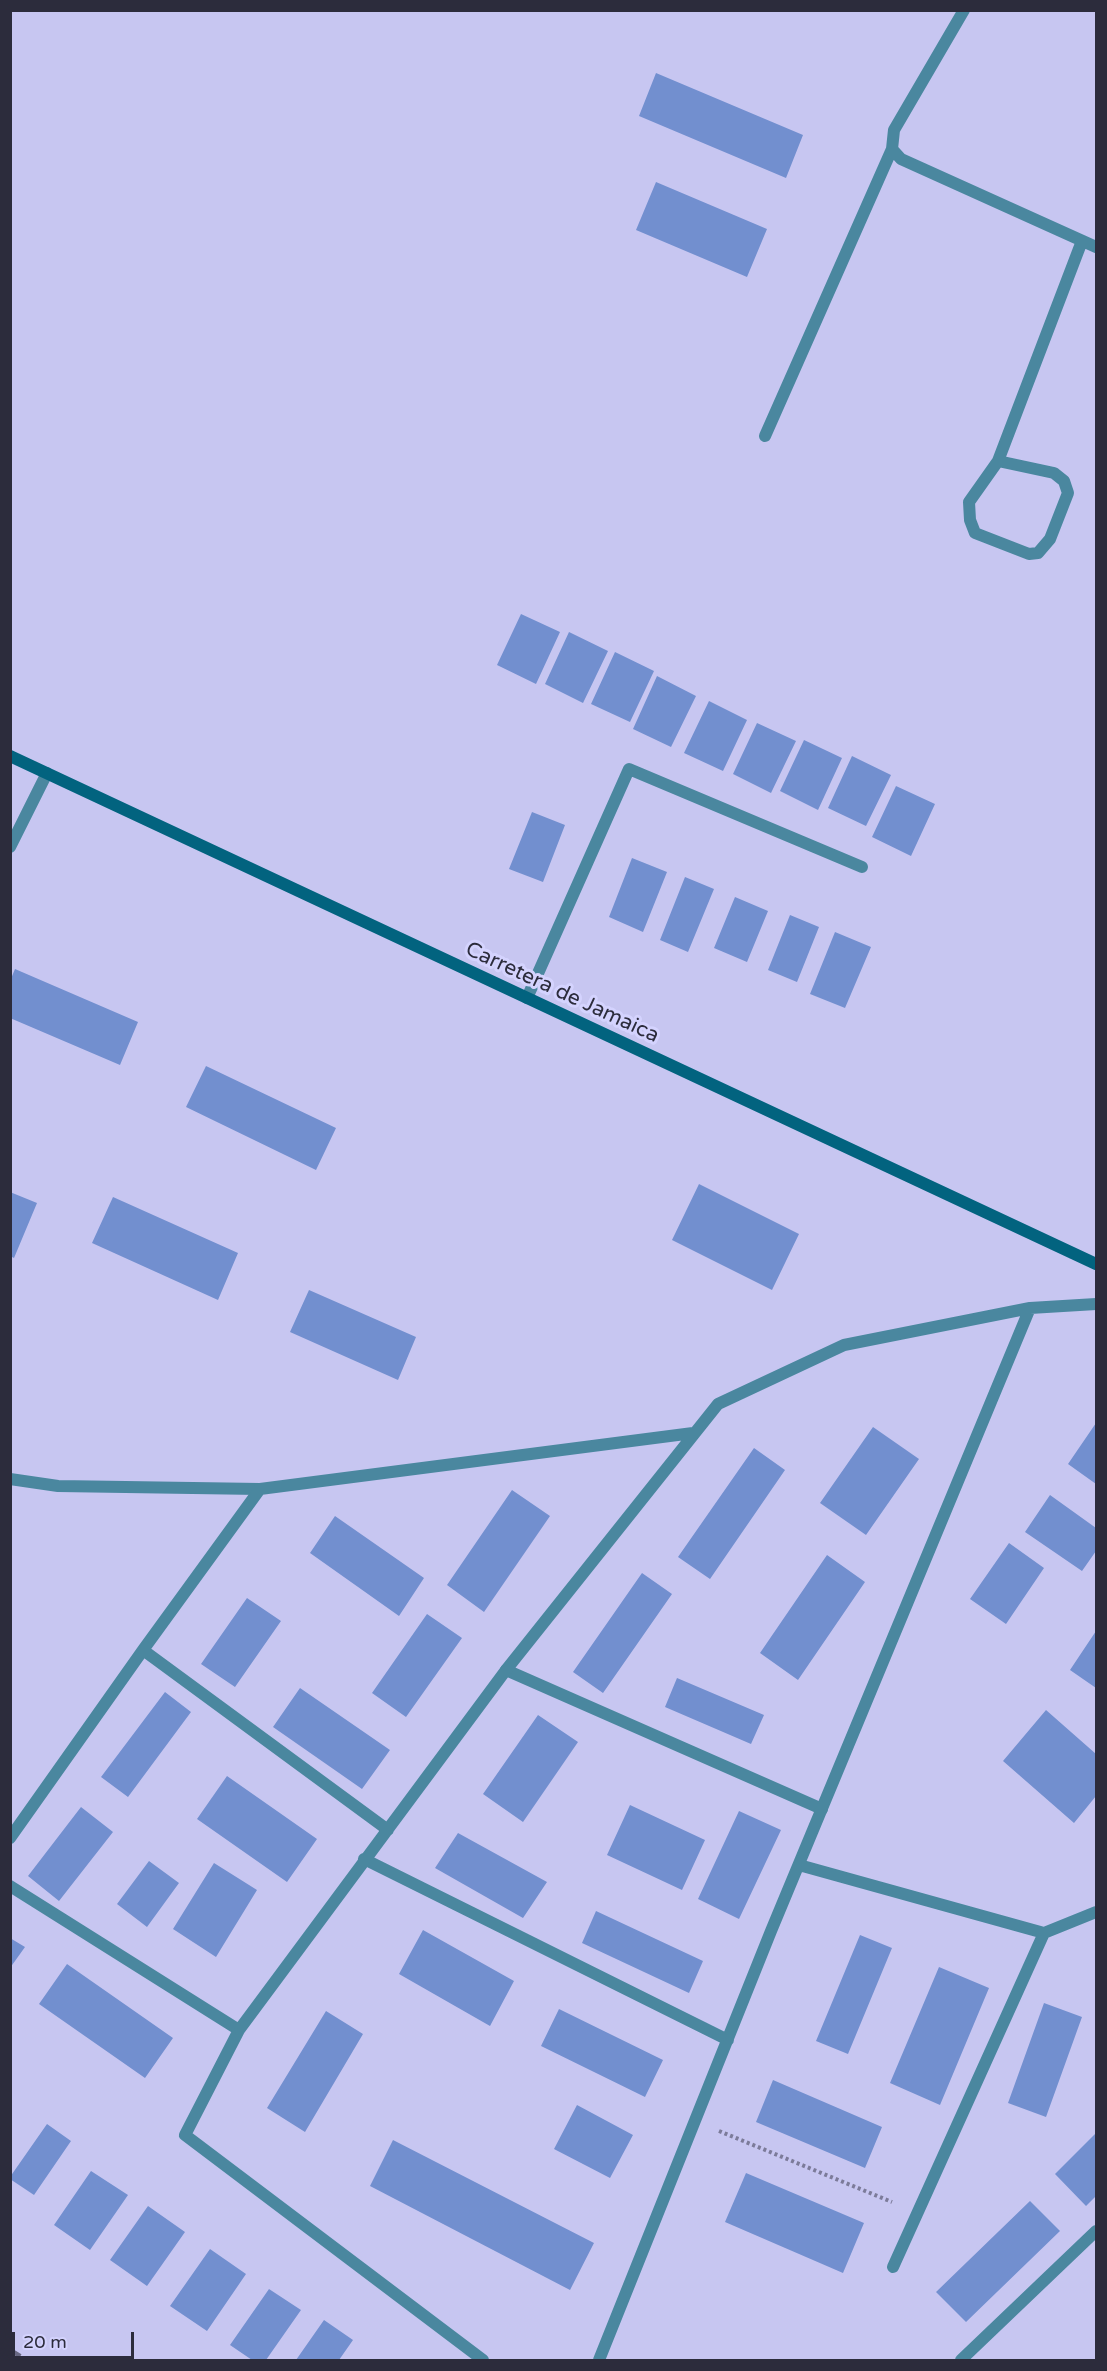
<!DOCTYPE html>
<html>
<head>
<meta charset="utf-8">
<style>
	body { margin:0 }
	#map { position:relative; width:1107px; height:2371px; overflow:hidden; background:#c7c6f1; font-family:"Varela Round",sans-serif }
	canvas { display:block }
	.frame { position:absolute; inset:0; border:12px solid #2c2c3c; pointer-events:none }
	.scale { position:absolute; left:12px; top:2332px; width:122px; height:27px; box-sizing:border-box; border:3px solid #2c2c3c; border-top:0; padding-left:8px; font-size:18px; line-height:21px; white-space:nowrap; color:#2c2c3c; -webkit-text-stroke:4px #d4d3fe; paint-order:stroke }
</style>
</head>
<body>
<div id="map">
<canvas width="1107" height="2371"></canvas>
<div class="frame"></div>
<div class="scale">20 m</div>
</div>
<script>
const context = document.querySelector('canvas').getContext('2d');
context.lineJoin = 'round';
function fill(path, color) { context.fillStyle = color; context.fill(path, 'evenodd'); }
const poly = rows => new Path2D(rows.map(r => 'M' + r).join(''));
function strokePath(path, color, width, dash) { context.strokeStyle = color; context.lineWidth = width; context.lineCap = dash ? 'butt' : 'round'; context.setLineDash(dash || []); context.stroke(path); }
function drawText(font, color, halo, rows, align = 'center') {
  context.font = font + ' "Varela Round",sans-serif'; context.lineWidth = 6; context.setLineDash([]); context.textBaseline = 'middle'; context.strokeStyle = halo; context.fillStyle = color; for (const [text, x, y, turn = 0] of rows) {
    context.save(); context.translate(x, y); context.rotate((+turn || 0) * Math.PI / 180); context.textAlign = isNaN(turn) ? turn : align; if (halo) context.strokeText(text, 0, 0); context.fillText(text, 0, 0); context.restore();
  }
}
const building = poly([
	[656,73,803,135,786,178,639,116],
	[656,182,767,229,747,277,636,230],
	[521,614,560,632,536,684,497,665],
	[569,632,608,651,583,703,545,684],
	[615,652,654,671,630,722,591,704],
	[657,676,696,696,671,747,633,729],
	[709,701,747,720,723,771,684,753],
	[757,723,796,741,771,793,733,774],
	[804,740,842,758,818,810,780,791],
	[852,756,891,775,866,826,828,808],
	[896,786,935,804,911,856,872,837],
	[532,812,565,825,543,882,509,869],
	[632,858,667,872,643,932,609,917],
	[685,877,714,889,688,952,660,940],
	[735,897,768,911,747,962,714,948],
	[790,915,819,927,797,982,768,970],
	[835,932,871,947,845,1008,810,994],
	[15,969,138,1022,120,1065,10,1018,10,981],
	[206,1066,336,1128,316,1170,186,1107],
	[699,1184,799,1234,772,1290,672,1240],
	[10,1192,37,1203,14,1258,10,1256],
	[113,1197,238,1253,218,1300,92,1243],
	[309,1290,416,1337,398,1380,290,1332],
	[1096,1423,1096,1484,1068,1464],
	[873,1427,919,1459,866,1535,820,1503],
	[754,1448,785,1470,710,1579,678,1557],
	[512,1490,550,1516,484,1612,447,1585],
	[1050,1495,1096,1528,1096,1551,1082,1571,1025,1532],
	[335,1516,424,1578,399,1616,310,1553],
	[1009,1543,1044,1568,1006,1624,970,1599],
	[827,1555,865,1582,798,1680,760,1653],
	[642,1573,672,1594,603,1693,573,1672],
	[247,1598,281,1621,235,1687,201,1664],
	[427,1614,462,1638,406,1717,372,1693],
	[1096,1631,1096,1688,1070,1670],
	[677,1678,764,1715,751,1744,665,1707],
	[300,1688,390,1750,362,1789,273,1727],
	[165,1692,191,1712,128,1797,101,1777],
	[1046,1710,1096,1754,1096,1796,1074,1823,1003,1761],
	[538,1715,578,1742,523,1822,483,1794],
	[227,1776,317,1839,287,1882,197,1819],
	[630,1805,705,1840,682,1890,607,1855],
	[81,1807,113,1832,59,1901,28,1876],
	[739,1811,781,1830,739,1919,698,1899],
	[458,1833,547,1882,523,1918,435,1868],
	[149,1861,179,1883,147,1927,117,1904],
	[214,1863,257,1890,216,1957,173,1929],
	[596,1911,703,1961,689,1993,582,1943],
	[423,1930,514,1981,490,2026,399,1974],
	[860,1935,892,1948,848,2054,816,2041],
	[10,1938,25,1947,10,1968],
	[67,1964,173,2038,145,2078,39,2004],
	[939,1967,989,1988,940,2105,890,2083],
	[1044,2003,1082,2017,1046,2117,1008,2103],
	[559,2009,663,2060,645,2097,541,2046],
	[326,2011,363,2034,305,2132,267,2108],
	[773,2080,882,2127,865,2168,756,2122],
	[577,2105,633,2135,610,2178,554,2149],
	[47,2124,71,2141,34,2195,10,2179,10,2177],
	[1096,2133,1096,2196,1086,2206,1055,2174],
	[393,2140,594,2243,570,2290,370,2186],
	[91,2171,128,2195,90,2250,54,2225],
	[746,2173,864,2223,843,2273,725,2222],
	[1030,2201,1060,2231,966,2322,936,2292],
	[148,2206,185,2232,147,2286,110,2260],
	[210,2249,246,2274,207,2331,170,2306],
	[269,2289,301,2310,266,2360,252,2360,230,2345],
	[324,2320,353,2340,339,2360,296,2360]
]);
const path = poly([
	[719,2131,892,2202]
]);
const lane = poly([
	[964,10,894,130,892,149,901,159,1096,247],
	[765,436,892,149],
	[998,461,1054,473,1064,481,1068,493,1050,539,1038,553,1029,554,975,533,970,520,969,502,998,461,1082,241],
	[10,1479,58,1486,260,1489],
	[506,1670,822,1809]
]);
const street = poly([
	[10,847,47,773],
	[527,998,629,769,862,867],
	[143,1650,388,1830],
	[10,1838,143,1650,260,1489,693,1433],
	[364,1859,728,2040],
	[799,1865,1044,1933,1096,1912],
	[10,1886,239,2030],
	[893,2267,1044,1933],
	[483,2360,185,2135,239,2030,506,1670,718,1404,844,1345,1030,1308,1096,1304],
	[599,2360,771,1931,1030,1308],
	[961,2360,1096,2231]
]);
const secondary = poly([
	[10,756,1096,1264]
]);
const rail = poly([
	[10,2350,27,2360]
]);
const streetNames = [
	["Carretera de Jamaica",562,993,25]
];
fill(building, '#728fcf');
strokePath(path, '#7c7b99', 4, [3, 3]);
strokePath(lane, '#4a879f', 12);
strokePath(street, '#4a879f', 12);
strokePath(secondary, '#02637f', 12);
strokePath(rail, '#686882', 4.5, [12, 6]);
drawText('21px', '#2c2c3c', '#d4d3fe', streetNames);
</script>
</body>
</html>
